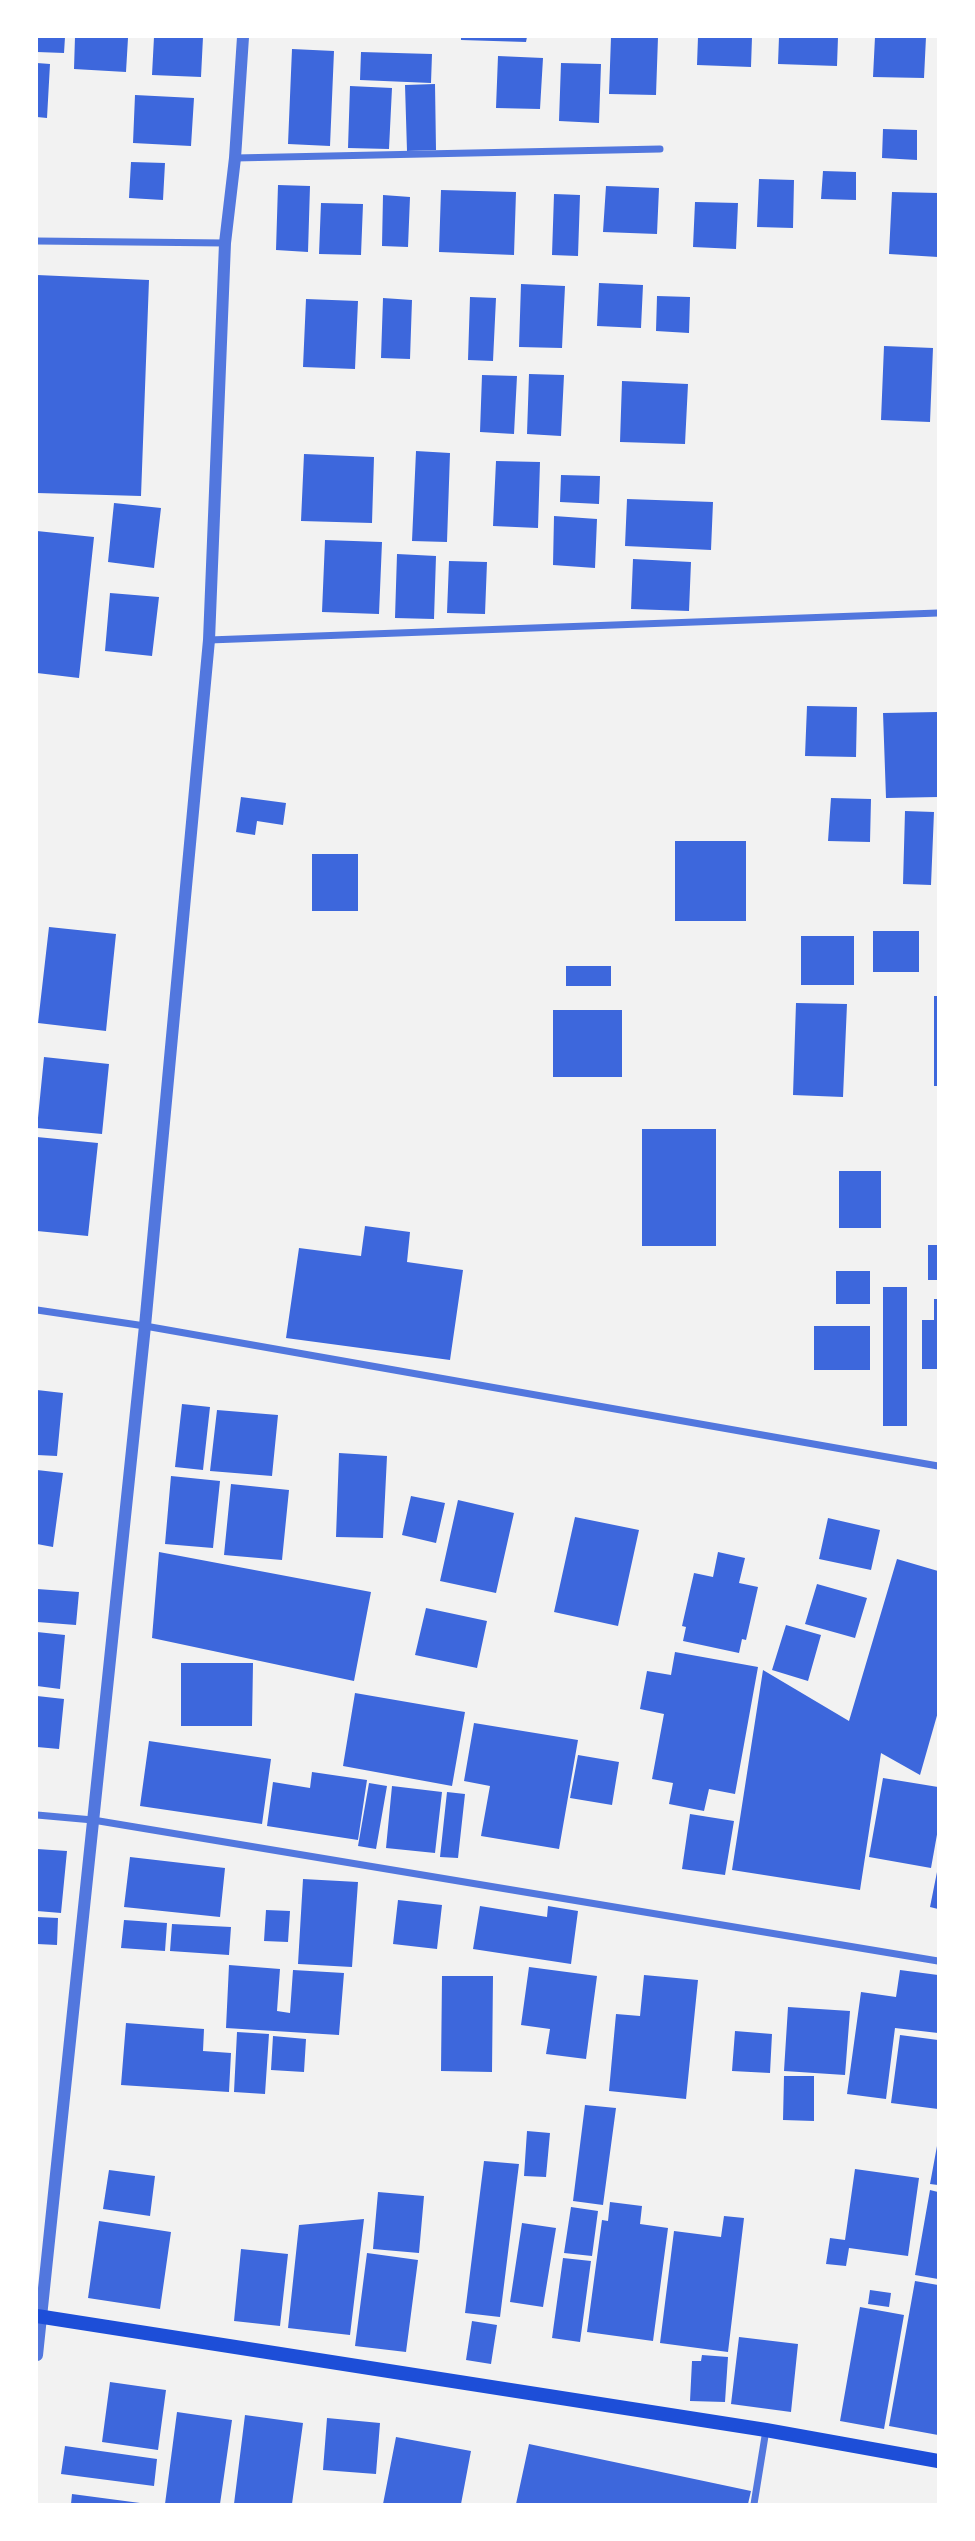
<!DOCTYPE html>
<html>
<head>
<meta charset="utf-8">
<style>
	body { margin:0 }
	#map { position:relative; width:975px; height:2541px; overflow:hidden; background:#f2f2f2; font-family:Cabin,sans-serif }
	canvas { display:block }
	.frame { position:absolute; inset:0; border:38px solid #fff; pointer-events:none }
</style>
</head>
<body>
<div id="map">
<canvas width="975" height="2541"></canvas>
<div class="frame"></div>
</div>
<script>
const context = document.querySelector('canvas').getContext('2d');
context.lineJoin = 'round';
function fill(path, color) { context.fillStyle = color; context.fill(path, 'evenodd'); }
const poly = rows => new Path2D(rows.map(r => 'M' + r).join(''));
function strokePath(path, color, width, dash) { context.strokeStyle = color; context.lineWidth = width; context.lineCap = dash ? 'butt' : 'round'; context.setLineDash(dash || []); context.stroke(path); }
const building = poly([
	[37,37,65,37,64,53,37,52],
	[75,37,128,38,126,72,74,69],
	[154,37,203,37,201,77,152,75],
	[461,37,527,37,526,42,461,40],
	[611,37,658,37,656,95,609,94],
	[698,37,752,37,751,67,697,65],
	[779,37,838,37,837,66,778,64],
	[875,37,926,37,924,78,873,77],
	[292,49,334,51,330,146,288,144],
	[361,52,432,54,431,83,360,80],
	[498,56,543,58,540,109,496,108],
	[37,63,50,64,47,118,37,117],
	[561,63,601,64,599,123,559,121],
	[435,84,436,150,407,151,405,85],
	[350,86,392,88,389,149,348,148],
	[135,95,194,98,191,146,133,143],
	[883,129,917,130,917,160,882,158],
	[131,162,165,163,163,200,129,198],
	[823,171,856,172,856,200,821,199],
	[759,179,794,180,793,228,757,227],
	[278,185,310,186,308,252,276,250],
	[606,186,659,188,657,234,603,232],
	[441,190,516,192,514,255,439,252],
	[892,192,938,193,938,257,889,254],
	[554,194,580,195,578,256,552,255],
	[383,195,410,197,408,247,382,246],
	[695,202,738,203,736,249,693,247],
	[321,203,363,204,361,255,319,254],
	[37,275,149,280,141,496,37,493],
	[599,283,643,285,641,328,597,326],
	[521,284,565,286,562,348,519,347],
	[657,296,690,297,689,333,656,331],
	[470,297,496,298,493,361,468,360],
	[383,298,412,300,410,359,381,358],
	[306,299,358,301,355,369,303,367],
	[884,346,933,348,930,422,881,420],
	[529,374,564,375,561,436,527,434],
	[482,375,517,376,514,434,480,432],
	[622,381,688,384,685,444,620,442],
	[416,451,450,453,447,542,412,541],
	[304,454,374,457,372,523,301,521],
	[496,461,540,462,538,528,493,526],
	[561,475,600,476,599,504,560,502],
	[627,499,713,502,711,550,625,546],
	[114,503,161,508,154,568,108,562],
	[554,516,597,519,595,568,553,565],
	[37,531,94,537,79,678,37,673],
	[325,540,382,542,379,614,322,612],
	[397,554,436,556,434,619,395,618],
	[633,559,691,562,689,611,631,609],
	[449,561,487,562,485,614,447,613],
	[110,593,159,597,152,656,105,651],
	[807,706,857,707,856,757,805,756],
	[938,712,938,797,886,798,883,713],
	[241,797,286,803,283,825,257,821,255,835,236,832],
	[831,798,871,799,870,842,828,841],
	[905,811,934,812,931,885,903,884],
	[675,841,746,841,746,921,675,921],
	[312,854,358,854,358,911,312,911],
	[49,927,116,934,106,1031,38,1023],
	[873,931,919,931,919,972,873,972],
	[801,936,854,936,854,985,801,985],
	[566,966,611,966,611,986,566,986],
	[934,996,938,996,938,1086,934,1086],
	[796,1003,847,1004,843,1097,793,1095],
	[553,1010,622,1010,622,1077,553,1077],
	[44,1057,109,1064,102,1134,37,1128],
	[642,1129,716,1129,716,1246,642,1246],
	[37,1137,98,1143,88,1236,37,1231],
	[839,1171,881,1171,881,1228,839,1228],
	[365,1226,410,1232,407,1262,463,1270,450,1360,286,1338,299,1248,361,1256],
	[928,1245,938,1245,938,1280,928,1280],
	[836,1271,870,1271,870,1304,836,1304],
	[883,1287,907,1287,907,1426,883,1426],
	[934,1299,938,1299,938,1369,922,1369,922,1320,934,1320],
	[814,1326,870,1326,870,1370,814,1370],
	[37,1390,63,1393,57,1456,37,1455],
	[182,1404,210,1407,203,1470,175,1467],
	[217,1410,278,1415,272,1476,210,1471],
	[339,1453,387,1456,383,1538,336,1537],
	[37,1470,63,1473,53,1547,37,1544],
	[171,1476,220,1481,213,1548,165,1544],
	[231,1484,289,1490,282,1560,224,1555],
	[411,1496,445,1503,436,1543,402,1535],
	[458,1500,514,1513,496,1593,440,1581],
	[575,1517,639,1530,618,1626,554,1612],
	[828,1518,880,1530,871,1570,819,1559],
	[159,1552,371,1592,354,1681,152,1638],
	[718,1552,745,1558,739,1583,758,1587,746,1640,742,1639,739,1653,683,1641,686,1627,682,1626,694,1573,713,1577],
	[897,1559,938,1571,938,1712,920,1775,881,1753,860,1890,732,1870,763,1670,849,1721],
	[817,1584,867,1598,855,1638,805,1624],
	[37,1589,79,1592,76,1625,37,1622],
	[426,1608,487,1621,477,1668,415,1655],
	[786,1625,821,1635,808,1681,772,1670],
	[37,1632,65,1635,60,1689,37,1686],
	[675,1652,758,1667,735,1794,709,1789,704,1811,669,1804,673,1783,652,1779,664,1714,640,1709,647,1671,671,1675],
	[181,1663,253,1663,252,1726,181,1726],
	[355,1693,465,1712,452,1786,343,1766],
	[37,1696,64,1699,59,1749,37,1747],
	[474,1723,578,1740,559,1849,481,1836,490,1786,464,1781],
	[149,1741,271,1759,262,1824,140,1806],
	[578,1755,619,1762,612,1805,570,1798],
	[312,1772,367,1780,358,1840,267,1826,273,1782,310,1788],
	[883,1778,938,1787,938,1829,931,1868,869,1857],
	[369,1783,387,1786,376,1849,358,1846],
	[392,1786,442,1792,435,1853,386,1848],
	[447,1792,465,1794,458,1858,440,1857],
	[690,1814,734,1821,725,1875,682,1869],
	[37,1849,67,1851,61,1913,37,1911],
	[130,1857,225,1868,220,1917,124,1907],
	[937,1872,938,1872,938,1909,930,1907],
	[303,1879,358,1882,352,1967,298,1964],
	[398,1900,442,1905,437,1949,393,1944],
	[480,1906,547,1917,548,1906,578,1911,571,1964,473,1949],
	[266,1910,290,1911,288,1942,264,1941],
	[37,1917,58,1918,57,1945,37,1944],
	[124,1920,167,1923,165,1951,121,1948],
	[172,1924,231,1927,229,1955,170,1951],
	[229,1965,280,1969,277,2011,290,2013,293,1970,344,1973,339,2035,226,2028],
	[529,1967,597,1976,586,2059,546,2054,550,2029,521,2025],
	[900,1970,938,1975,938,2033,895,2028,886,2099,847,2094,861,1992,896,1997],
	[644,1975,698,1980,686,2099,609,2091,616,2014,640,2016],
	[442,1976,493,1976,492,2072,441,2071],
	[788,2007,850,2011,845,2075,784,2071],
	[126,2023,204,2029,203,2051,231,2053,229,2092,121,2085],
	[735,2031,772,2034,770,2073,732,2071],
	[237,2032,269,2034,265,2094,234,2092],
	[900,2035,938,2040,938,2109,891,2103],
	[273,2036,306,2039,304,2072,271,2070],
	[784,2076,814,2076,814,2121,783,2120],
	[585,2105,616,2108,603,2205,573,2201],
	[527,2131,550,2133,546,2177,524,2176],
	[937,2146,938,2146,938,2185,930,2184],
	[484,2161,519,2164,500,2317,465,2313],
	[855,2169,919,2178,908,2256,849,2248,846,2266,826,2264,830,2238,845,2240],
	[109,2170,155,2176,150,2216,103,2209],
	[930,2190,938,2192,938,2279,915,2275],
	[378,2192,424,2196,419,2253,373,2249],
	[610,2202,642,2206,640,2224,668,2228,653,2341,587,2332,602,2220,608,2221],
	[571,2207,598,2211,592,2256,564,2253],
	[724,2216,744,2218,728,2352,660,2343,674,2231,721,2237],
	[364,2219,350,2335,288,2328,299,2225],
	[99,2221,171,2232,160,2309,88,2298],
	[522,2223,556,2228,543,2307,510,2302],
	[241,2249,288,2254,280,2326,234,2321],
	[367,2253,418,2260,406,2352,355,2346],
	[563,2258,591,2261,580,2342,552,2338],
	[915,2281,938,2285,938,2435,889,2426],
	[870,2290,891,2293,889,2307,868,2304],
	[860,2307,904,2315,884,2429,840,2421],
	[472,2321,497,2325,491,2364,466,2360],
	[739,2337,798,2344,791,2412,731,2404],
	[702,2355,728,2357,725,2402,690,2401,692,2361,701,2361],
	[110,2382,166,2390,158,2450,102,2442],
	[177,2412,232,2420,220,2504,165,2504],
	[245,2415,303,2423,292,2504,234,2504],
	[327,2418,380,2423,376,2474,323,2470],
	[396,2437,471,2451,461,2504,383,2504],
	[529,2444,751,2491,748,2504,516,2504],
	[65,2446,157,2459,154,2486,61,2474],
	[72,2494,140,2503,140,2504,71,2504]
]);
const minor = poly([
	[235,158,660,149],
	[37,241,225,243],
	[209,640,938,613],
	[37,1310,145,1326,938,1466],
	[37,1815,93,1820,938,1961],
	[754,2504,766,2430]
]);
const tertiary = poly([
	[37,2355,145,1326,209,640,225,243,235,158,243,37]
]);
const secondary = poly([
	[37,2316,766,2430,938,2461]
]);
fill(building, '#3d67dc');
strokePath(minor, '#5277de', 7);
strokePath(tertiary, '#5277de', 12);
strokePath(secondary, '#1d4ed8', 14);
</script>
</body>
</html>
